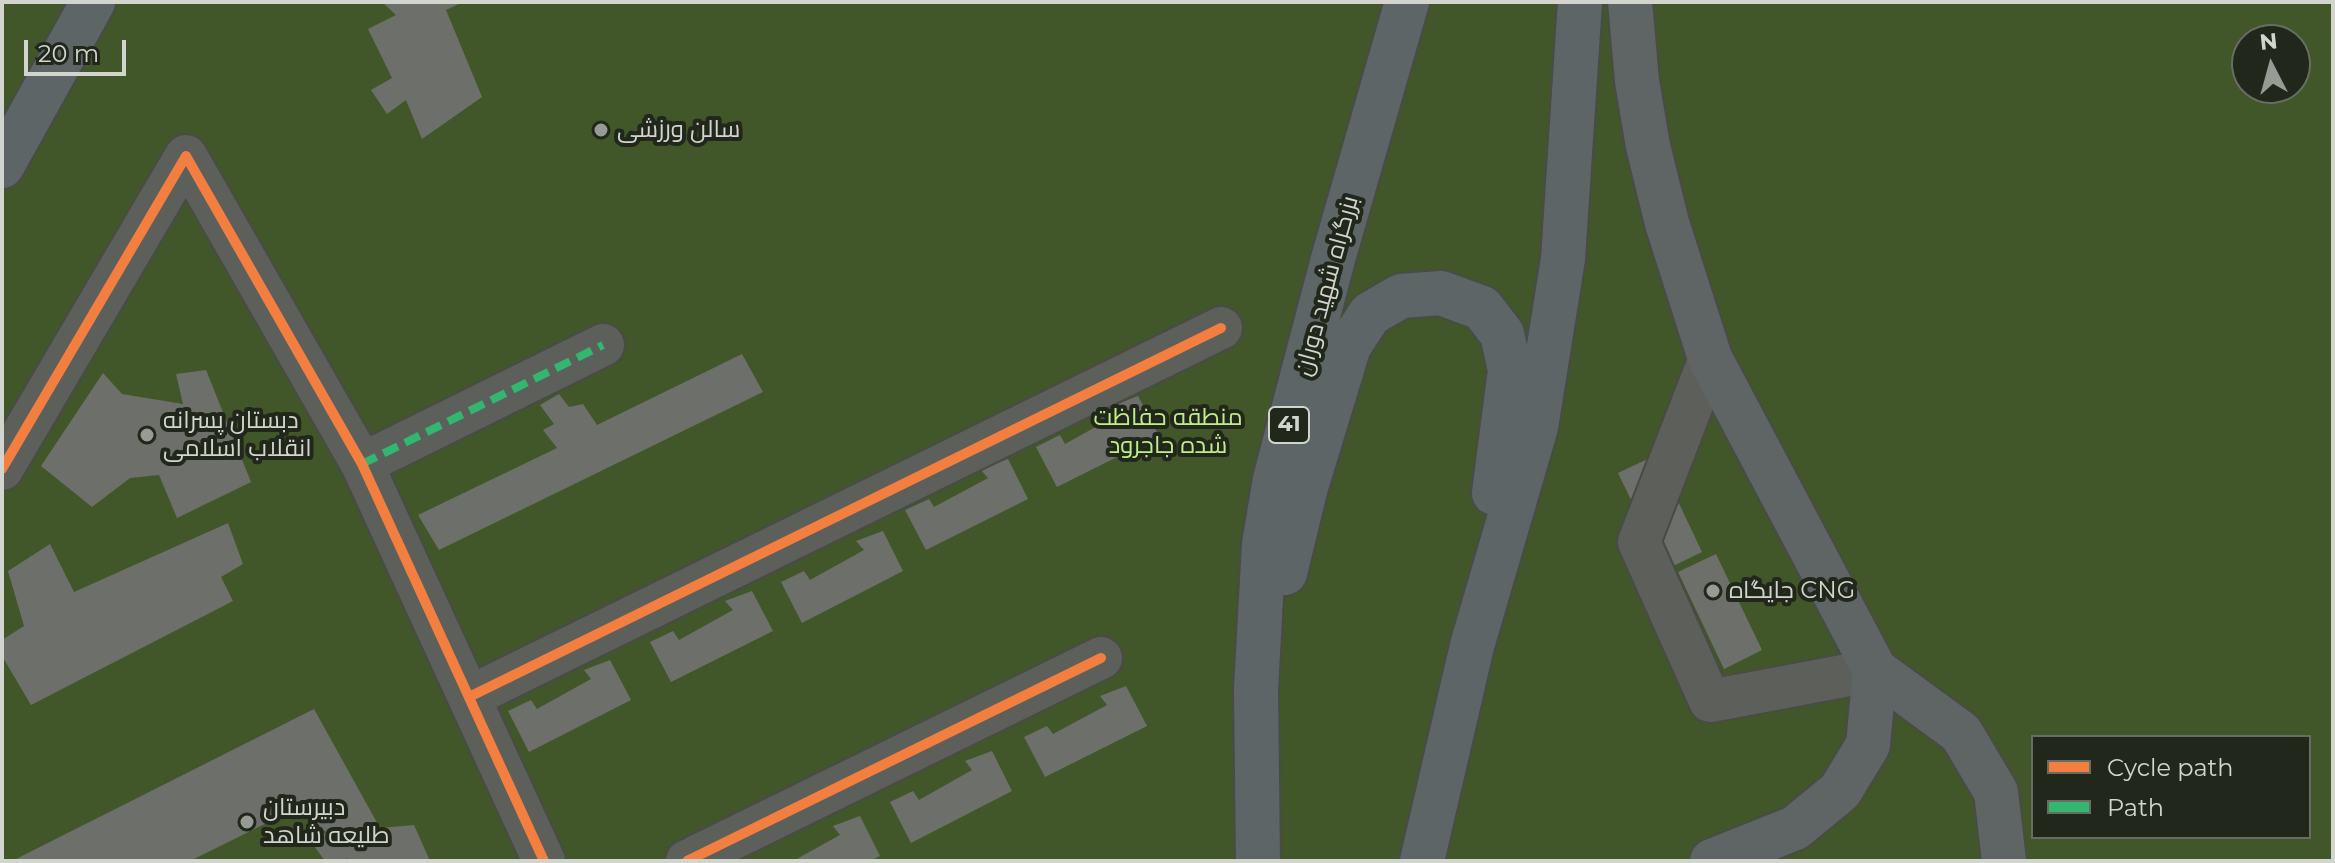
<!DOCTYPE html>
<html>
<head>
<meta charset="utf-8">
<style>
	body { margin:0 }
	#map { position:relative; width:2335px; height:863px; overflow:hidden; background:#2b2e28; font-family:Montserrat,sans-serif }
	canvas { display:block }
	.frame { position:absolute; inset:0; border:4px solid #d1d5cd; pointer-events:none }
	.legend { position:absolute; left:2031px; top:735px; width:280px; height:104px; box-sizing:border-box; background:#22271b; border:2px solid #686d62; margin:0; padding:10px 14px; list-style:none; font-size:24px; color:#d1d5cd }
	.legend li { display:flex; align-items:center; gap:16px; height:40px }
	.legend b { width:40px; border:2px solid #686d62 }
	.north { position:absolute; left:2231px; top:24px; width:80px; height:80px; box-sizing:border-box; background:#22271b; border:2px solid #686d62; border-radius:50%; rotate:354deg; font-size:22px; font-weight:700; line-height:32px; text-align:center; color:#d1d5cd }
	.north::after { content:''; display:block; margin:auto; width:28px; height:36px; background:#979b93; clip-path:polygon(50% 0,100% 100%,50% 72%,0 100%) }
	.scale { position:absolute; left:24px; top:40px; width:102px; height:36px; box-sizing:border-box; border:4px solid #d1d5cd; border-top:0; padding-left:10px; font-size:24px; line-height:28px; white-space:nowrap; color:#d1d5cd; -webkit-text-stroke:6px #22271b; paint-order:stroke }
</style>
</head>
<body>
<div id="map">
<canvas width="2335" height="863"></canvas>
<div class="frame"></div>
<ul class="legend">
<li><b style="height:10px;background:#f27e40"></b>Cycle path</li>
<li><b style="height:10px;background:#33b770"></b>Path</li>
</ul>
<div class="north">N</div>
<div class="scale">20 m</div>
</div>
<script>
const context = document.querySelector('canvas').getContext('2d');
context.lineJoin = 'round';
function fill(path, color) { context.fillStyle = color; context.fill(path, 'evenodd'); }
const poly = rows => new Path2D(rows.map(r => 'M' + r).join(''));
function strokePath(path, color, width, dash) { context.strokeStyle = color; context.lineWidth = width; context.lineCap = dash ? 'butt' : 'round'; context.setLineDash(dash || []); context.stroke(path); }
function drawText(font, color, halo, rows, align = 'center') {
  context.font = font + ' Montserrat,Cairo,sans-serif'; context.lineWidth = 8; context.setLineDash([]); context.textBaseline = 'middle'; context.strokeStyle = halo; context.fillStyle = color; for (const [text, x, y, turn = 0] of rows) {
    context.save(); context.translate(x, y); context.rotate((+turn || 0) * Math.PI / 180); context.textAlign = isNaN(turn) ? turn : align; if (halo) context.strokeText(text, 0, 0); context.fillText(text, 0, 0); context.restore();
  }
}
const green = poly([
	[2,2,2333,2,2333,861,2,861],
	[2247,40,2295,40,2295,88,2247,88],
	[2033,737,2309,737,2309,837,2033,837]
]);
const building = poly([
	[382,2,463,2,446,10,482,97,422,139,406,100,387,114,371,90,392,78,368,29,396,15],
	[742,354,763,392,439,550,418,515,557,448,543,430,554,424,540,405,559,394,569,407,583,404,597,425],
	[206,370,251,482,177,518,159,475,130,478,92,507,41,466,103,373,122,394,183,404,176,374],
	[1138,396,1159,436,1057,487,1036,447,1060,435,1065,444,1119,414,1112,406],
	[1656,455,1702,552,1665,570,1618,473],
	[1008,459,1028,499,926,550,905,510,929,499,934,507,988,478,980,469],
	[228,523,243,564,221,577,233,601,31,705,2,656,2,640,24,626,8,571,50,544,74,592],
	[883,531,903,571,802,623,781,582,804,571,810,580,864,550,856,541],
	[1716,554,1762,650,1724,669,1678,572],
	[752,591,773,631,671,682,650,642,673,631,679,640,733,610,725,601],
	[610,660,631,700,529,752,508,711,531,700,537,709,591,679,584,670],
	[1126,686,1147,726,1045,777,1024,737,1047,726,1053,734,1107,705,1100,696],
	[314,709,380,828,414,825,430,861,348,861,347,858,343,861,325,861,312,843,326,832,299,807,190,861,12,861],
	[992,751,1012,791,911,843,890,802,913,791,919,800,972,770,965,761],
	[860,816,880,856,870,861,793,861,840,835,833,826]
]);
const minor = poly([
	[1710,358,1639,542,1710,701,1875,670],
	[362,464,603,345],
	[2,469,186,156,362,464,544,861],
	[469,697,1221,328],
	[687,861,1101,658]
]);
const major = poly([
	[1630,2,1637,81,1648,146,1667,223,1710,358,1875,670,1961,733,1996,792,2004,861],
	[1712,861,1795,828,1840,791,1868,745,1875,670]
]);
const highway = poly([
	[2,166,93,2],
	[1285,573,1306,487,1349,346,1370,314,1401,296,1441,293,1482,308,1502,334,1510,370,1494,493],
	[1258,861,1256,689,1264,544,1275,479,1333,259,1407,2],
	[1422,861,1472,646,1536,427,1563,259,1580,2]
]);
const quiet = poly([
	[362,464,603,345]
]);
const cycleway = poly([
	[2,469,186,156,362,464,544,861],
	[469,697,1221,328],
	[687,861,1101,658]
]);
const markers = [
	[601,130,8,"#979b93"],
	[147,435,8,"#979b93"],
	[1713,591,8,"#979b93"],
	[247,822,8,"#979b93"]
];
const shields = [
	[1289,425,40]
];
const shieldNames = [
	["41",1289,425]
];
const poiNames = [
	["سالن ورزشی",617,130],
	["دبستان پسرانه",163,421],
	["انقلاب اسلامی",163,449],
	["جایگاه CNG",1729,591],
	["دبیرستان",263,808],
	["طلیعه شاهد",263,836]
];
const streetNames = [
	["بزرگراه شهید دوران",1327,286,-75]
];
const parkNames = [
	["منطقه حفاظت",1168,418],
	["شده جاجرود",1168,446]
];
fill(green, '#425729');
fill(building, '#6c6f6a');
strokePath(minor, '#494b46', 46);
strokePath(major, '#494b46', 48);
strokePath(highway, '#494b46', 48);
strokePath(minor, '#5d5f5b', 42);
strokePath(major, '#5f6564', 44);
strokePath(highway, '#5e6567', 44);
strokePath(quiet, '#33b770', 8, [16, 8]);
strokePath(cycleway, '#f27e40', 10);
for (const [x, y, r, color] of markers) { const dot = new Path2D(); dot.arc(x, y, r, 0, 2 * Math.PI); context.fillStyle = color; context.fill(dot); strokePath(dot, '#22271b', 3); }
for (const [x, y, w] of shields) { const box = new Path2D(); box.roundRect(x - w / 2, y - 18, w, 36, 6); context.fillStyle = '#22271b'; context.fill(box); strokePath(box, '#d1d5cd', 2); }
drawText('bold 22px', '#d1d5cd', null, shieldNames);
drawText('24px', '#d1d5cd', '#22271b', poiNames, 'left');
drawText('24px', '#d1d5cd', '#22271b', streetNames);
drawText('24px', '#bfee89', '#22271b', parkNames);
</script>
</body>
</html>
